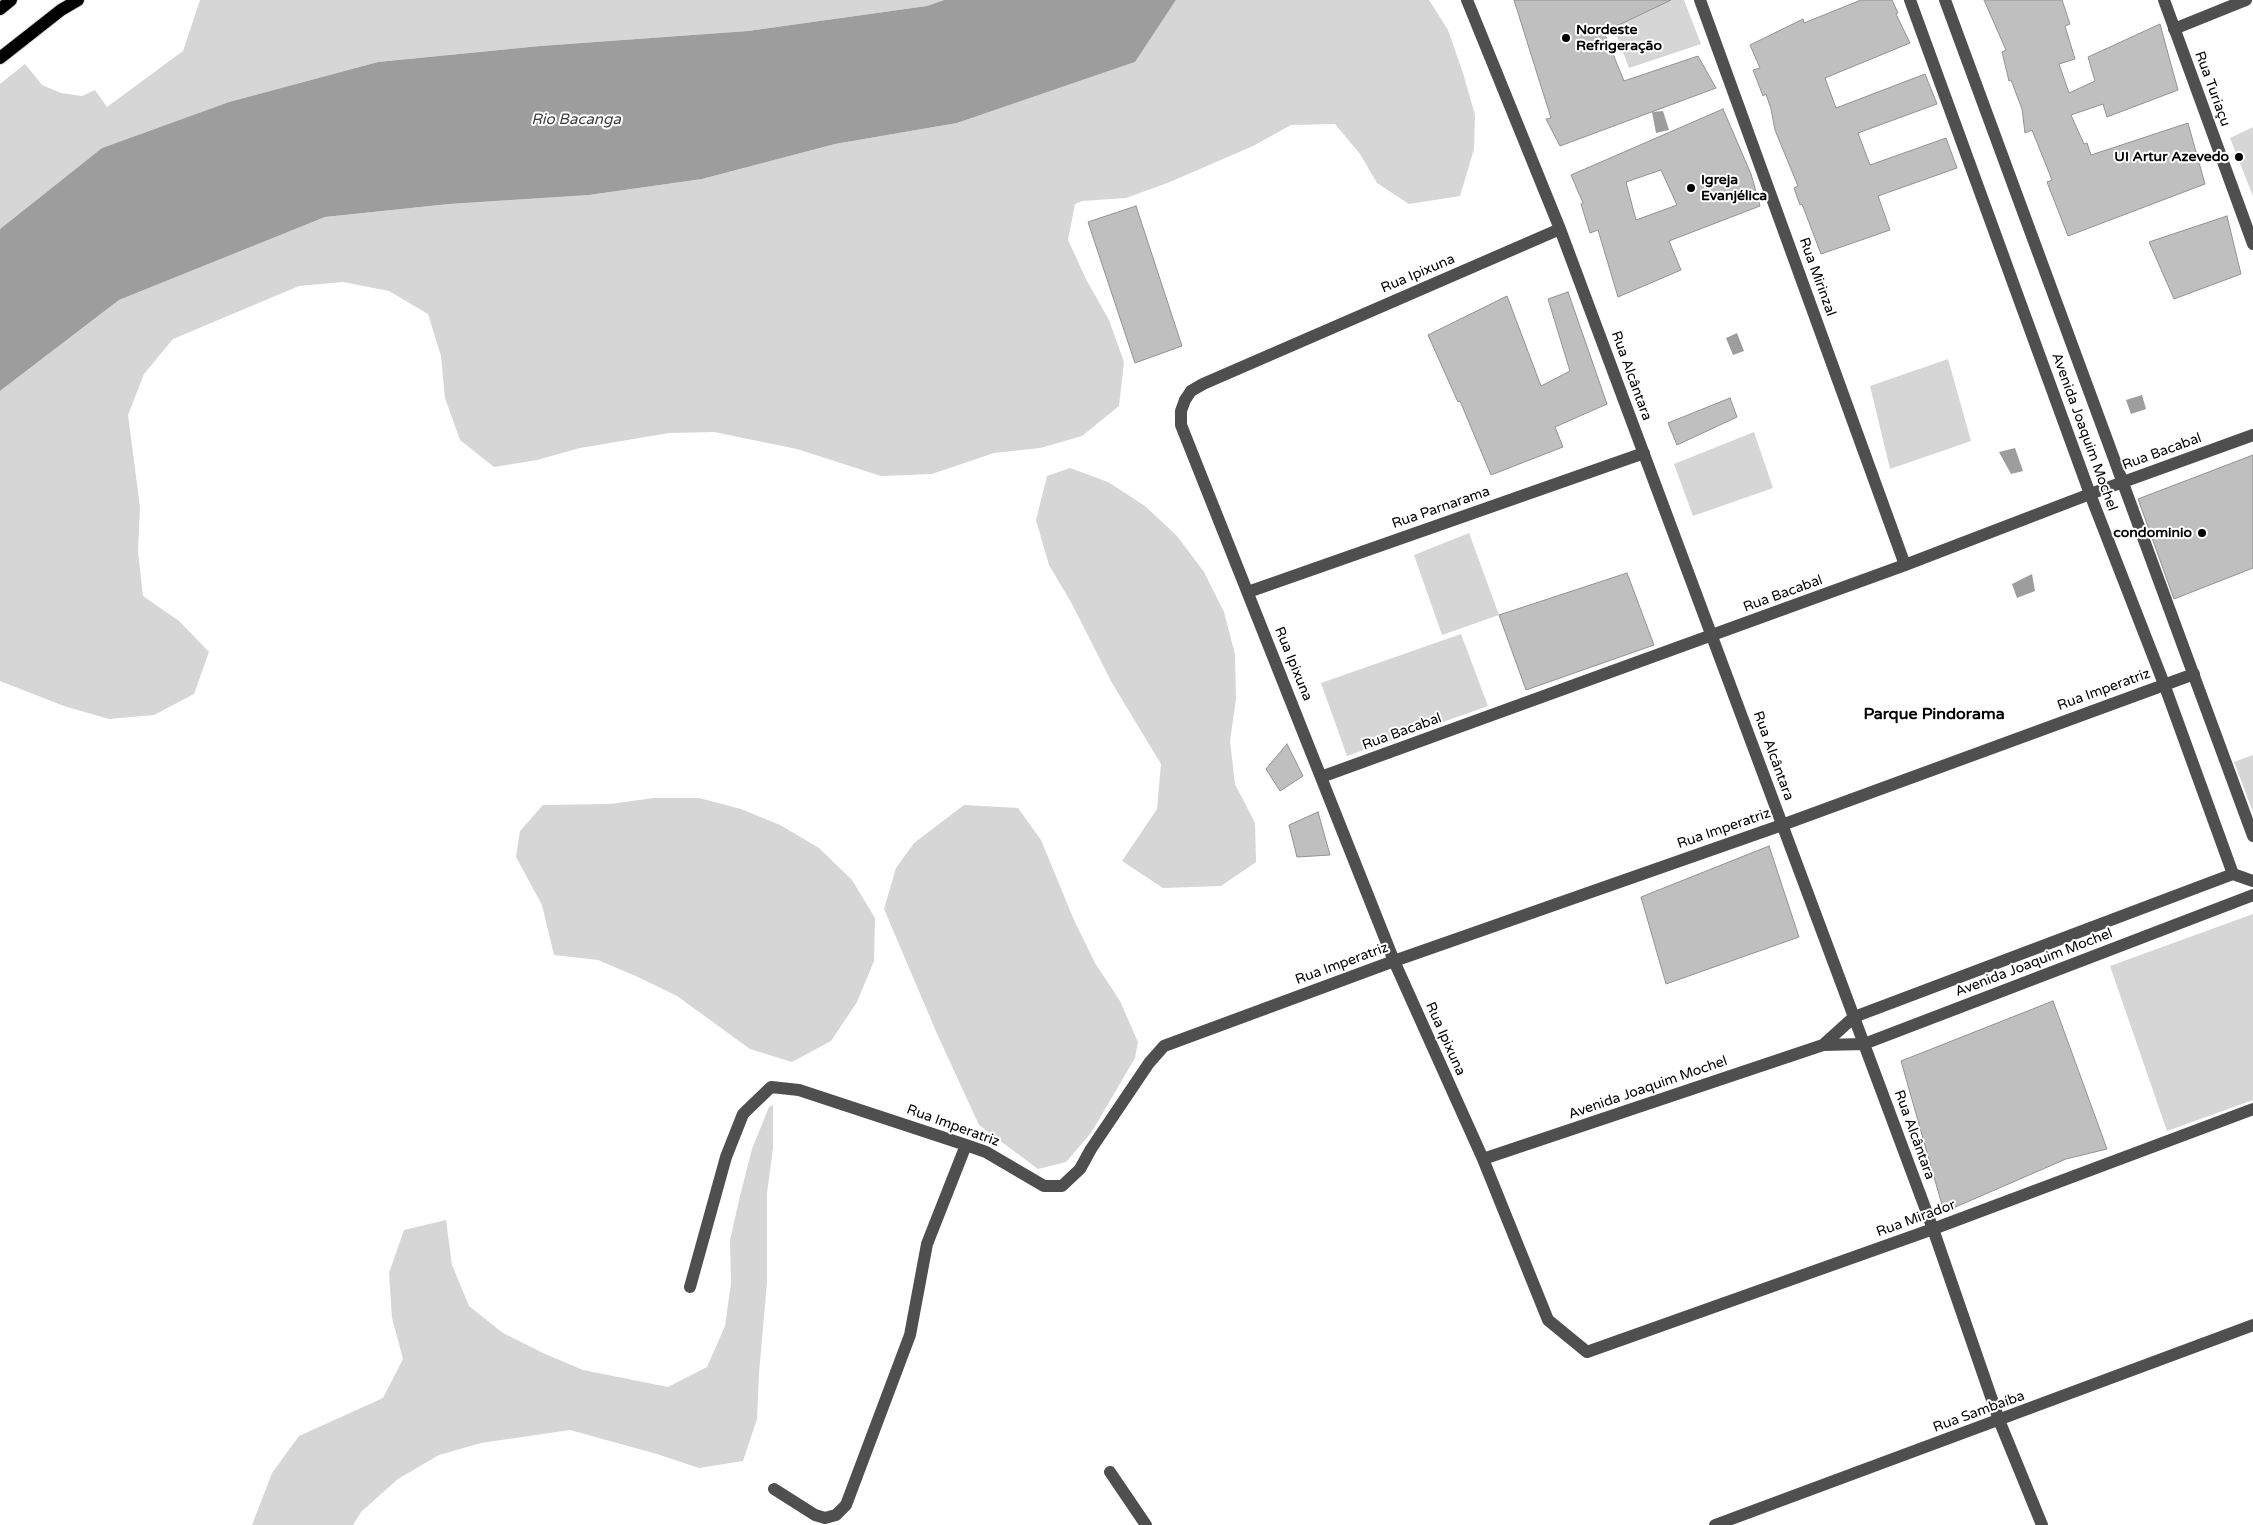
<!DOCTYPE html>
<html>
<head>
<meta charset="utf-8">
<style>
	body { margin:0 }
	canvas { display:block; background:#fff }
</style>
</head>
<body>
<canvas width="2253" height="1525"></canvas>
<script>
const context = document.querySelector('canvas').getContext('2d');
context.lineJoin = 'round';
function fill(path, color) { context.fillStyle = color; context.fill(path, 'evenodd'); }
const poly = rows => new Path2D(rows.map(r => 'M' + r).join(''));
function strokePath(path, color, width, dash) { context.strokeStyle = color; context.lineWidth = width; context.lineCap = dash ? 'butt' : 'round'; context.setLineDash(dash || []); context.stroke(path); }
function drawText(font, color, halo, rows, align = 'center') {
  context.font = font + ' "Varela Round",sans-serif'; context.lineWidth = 4; context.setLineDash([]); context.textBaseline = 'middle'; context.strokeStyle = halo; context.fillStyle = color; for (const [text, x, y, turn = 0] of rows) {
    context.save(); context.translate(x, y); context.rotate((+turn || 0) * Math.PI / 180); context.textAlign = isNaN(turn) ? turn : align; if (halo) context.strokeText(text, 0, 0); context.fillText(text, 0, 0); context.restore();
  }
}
const green = poly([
	[200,0,944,0,927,6,748,31,540,46,378,62,229,102,102,148,0,229,0,84,25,64,42,85,61,93,82,96,95,90,107,107,183,51],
	[1176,0,1429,0,1448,30,1463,73,1475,115,1474,149,1460,196,1409,204,1377,183,1360,154,1335,124,1291,125,1253,146,1170,182,1126,198,1082,201,1075,204,1068,240,1087,281,1109,320,1124,362,1119,406,1082,436,1040,448,994,453,932,474,881,476,797,449,714,432,669,433,580,448,537,460,494,467,460,440,445,398,441,356,428,314,389,291,343,282,299,286,173,339,144,374,128,415,140,507,138,552,143,596,179,621,209,652,194,694,154,715,109,719,64,706,0,681,0,391,119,300,325,217,449,204,589,195,702,179,835,144,957,123,1135,62],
	[1603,0,1684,0,1701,44,1629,68],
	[2253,127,2253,196,2230,138],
	[1948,359,1971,441,1890,469,1870,386],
	[1754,432,1773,488,1693,516,1674,464],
	[1070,468,1108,482,1145,506,1177,536,1204,572,1224,612,1235,654,1236,699,1230,741,1235,784,1255,823,1256,862,1221,886,1163,888,1122,861,1157,809,1161,764,1112,683,1072,604,1049,565,1036,520,1047,476],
	[1469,533,1499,615,1442,635,1414,555],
	[1461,634,1488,706,1347,756,1321,683],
	[2253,755,2253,812,2234,762],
	[654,798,699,798,741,809,780,825,819,848,852,880,875,918,874,961,857,1002,831,1041,792,1062,750,1049,677,996,638,977,598,960,554,955,542,905,516,857,520,831,543,805,610,804],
	[964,805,1018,808,1041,840,1074,920,1095,963,1120,1001,1138,1042,1135,1058,1091,1133,1066,1162,1038,1169,979,1125,938,1036,884,909,896,868,914,843],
	[2253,914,2253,1100,2167,1131,2110,966],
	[773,1105,773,1148,767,1193,767,1282,759,1373,757,1419,743,1461,699,1468,657,1454,570,1430,481,1443,439,1455,398,1479,361,1512,353,1525,252,1525,272,1473,299,1436,383,1398,403,1359,392,1318,389,1273,404,1230,446,1220,452,1265,469,1306,503,1333,543,1353,583,1370,668,1387,707,1367,725,1326,731,1283,730,1240,740,1196,752,1149,769,1107]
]);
const water = poly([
	[944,0,1176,0,1135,62,957,123,835,144,702,179,589,195,449,204,325,217,119,300,0,391,0,229,102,148,229,102,378,62,540,46,748,31,927,6],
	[1663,111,1669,130,1656,133,1652,112],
	[1737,333,1744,351,1733,355,1726,338],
	[2142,395,2146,409,2131,414,2126,400],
	[2015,448,2023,471,2011,474,1999,452],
	[2032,574,2035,591,2017,598,2012,584]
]);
const building = poly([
	[1514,0,1671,0,1604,32,1624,81,1698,56,1716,88,1560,146,1546,119,1551,118,1514,0],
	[1861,0,1892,0,1898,13,1896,14,1910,43,1825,78,1836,108,1925,74,1937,104,1858,133,1870,165,1946,138,1957,168,1878,196,1890,230,1821,254,1802,204,1800,205,1794,188,1798,186,1775,130,1771,109,1766,94,1763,96,1753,70,1760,68,1750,45,1803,19,1804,23,1861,0],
	[1984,0,2062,0,2070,24,2065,26,2075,59,2059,64,2069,93,2095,81,2088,57,2160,24,2178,90,2107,117,2103,104,2071,115,2084,144,2087,143,2091,155,2188,123,2205,184,2068,236,2047,182,2052,180,2032,130,2025,133,2022,109,2011,80,2009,81,2002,52,2006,50,1984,0],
	[1723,109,1751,174,1760,206,1669,241,1681,270,1618,297,1598,230,1590,233,1581,204,1583,203,1571,175,1723,109],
	[1661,170,1677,205,1636,220,1626,182,1661,170],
	[1136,206,1182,346,1135,363,1088,222,1136,206],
	[2227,216,2241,274,2174,299,2149,242,2227,216],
	[1568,292,1607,404,1555,427,1563,447,1491,475,1460,401,1458,402,1428,335,1507,296,1541,386,1570,371,1548,299,1568,292],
	[1730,398,1737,417,1677,445,1668,423,1730,398],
	[2253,455,2253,568,2174,599,2138,499,2253,455],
	[1627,573,1654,645,1526,690,1499,615,1627,573],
	[1287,744,1303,776,1280,791,1266,769,1287,744],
	[1318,812,1330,855,1297,857,1289,825,1318,812],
	[1769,846,1799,937,1666,984,1641,897,1769,846],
	[2053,1001,2107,1149,2066,1159,1944,1212,1901,1061,2053,1001]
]);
const minor = poly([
	[1467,0,1560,229,1933,1229,1999,1420,2042,1525],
	[1700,0,1905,565],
	[1910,0,2090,494,2164,684,2233,874],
	[1945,0,2253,836],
	[2164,0,2253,244],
	[2174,29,2246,0],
	[1560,229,1203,384,1191,391,1185,400,1181,411,1181,425,1394,961,1483,1159,1548,1320,1587,1352,1933,1229,2253,1109],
	[1248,592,1644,453],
	[1321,777,1905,565,2090,494,2253,435],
	[1823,1045,1854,1017,2233,874,2253,881],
	[1483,1159,1823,1045,1864,1044,2253,895],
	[690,1287,726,1157,743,1114,771,1087,799,1090,966,1145,986,1152,1044,1186,1062,1186,1080,1169,1091,1149,1149,1063,1164,1046,1394,961,1782,825,2194,674],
	[1110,1472,1146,1525],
	[774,1489,815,1515,825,1518,836,1515,846,1505,910,1335,927,1244,966,1145],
	[1715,1525,2253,1325]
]);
const major = poly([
	[0,9,11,0],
	[0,58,61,10,78,0]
]);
const markers = [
	[1566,38,5,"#000"],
	[2239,157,5,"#000"],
	[1691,188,5,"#000"],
	[2202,533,5,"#000"]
];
const poiNames = [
	["Nordeste",1576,30],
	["Refrigeração",1576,46],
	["UI Artur Azevedo",2229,157,"right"],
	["Igreja",1701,180],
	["Evanjélica",1701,196],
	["condominio",2192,533,"right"]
];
const streetNames = [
	["Rua Turiaçu",2212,89,70],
	["Rua Ipixuna",1418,274,-23],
	["Rua Mirinzal",1817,277,70],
	["Rua Alcântara",1631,376,70],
	["Avenida Joaquim Mochel",2084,432,70],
	["Rua Bacabal",2162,452,-20],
	["Rua Parnarama",1441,508,-19],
	["Rua Bacabal",1783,594,-20],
	["Rua Ipixuna",1293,664,68],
	["Rua Imperatriz",2104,690,-20],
	["Rua Bacabal",1402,732,-20],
	["Rua Alcântara",1773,756,70],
	["Rua Imperatriz",1724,829,-19],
	["Avenida Joaquim Mochel",2034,963,-21],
	["Rua Imperatriz",1342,964,-20],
	["Rua Ipixuna",1445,1039,66],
	["Avenida Joaquim Mochel",1648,1088,-19],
	["Rua Imperatriz",953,1126,20],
	["Rua Alcântara",1914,1135,70],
	["Rua Mirador",1916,1219,-20],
	["Rua Sambaíba",1979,1412,-20]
];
const waterNames = [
	["Rio Bacanga",576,120]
];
const quarterNames = [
	["Parque Pindorama",1934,715]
];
fill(green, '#d6d6d6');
fill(water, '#9d9d9d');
fill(building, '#bfbfbf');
strokePath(building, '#939393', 1);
strokePath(major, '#dbdbdb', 14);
strokePath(minor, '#4f4f4f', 12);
strokePath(major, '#000', 12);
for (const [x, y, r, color] of markers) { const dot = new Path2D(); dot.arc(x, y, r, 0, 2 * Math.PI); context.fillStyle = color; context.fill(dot); strokePath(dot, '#fff', 2); }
drawText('bold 14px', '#000', '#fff', poiNames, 'left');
drawText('14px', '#000', '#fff', streetNames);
drawText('italic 15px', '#3e3e3e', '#fff', waterNames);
drawText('bold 16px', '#000', '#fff', quarterNames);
</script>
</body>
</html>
